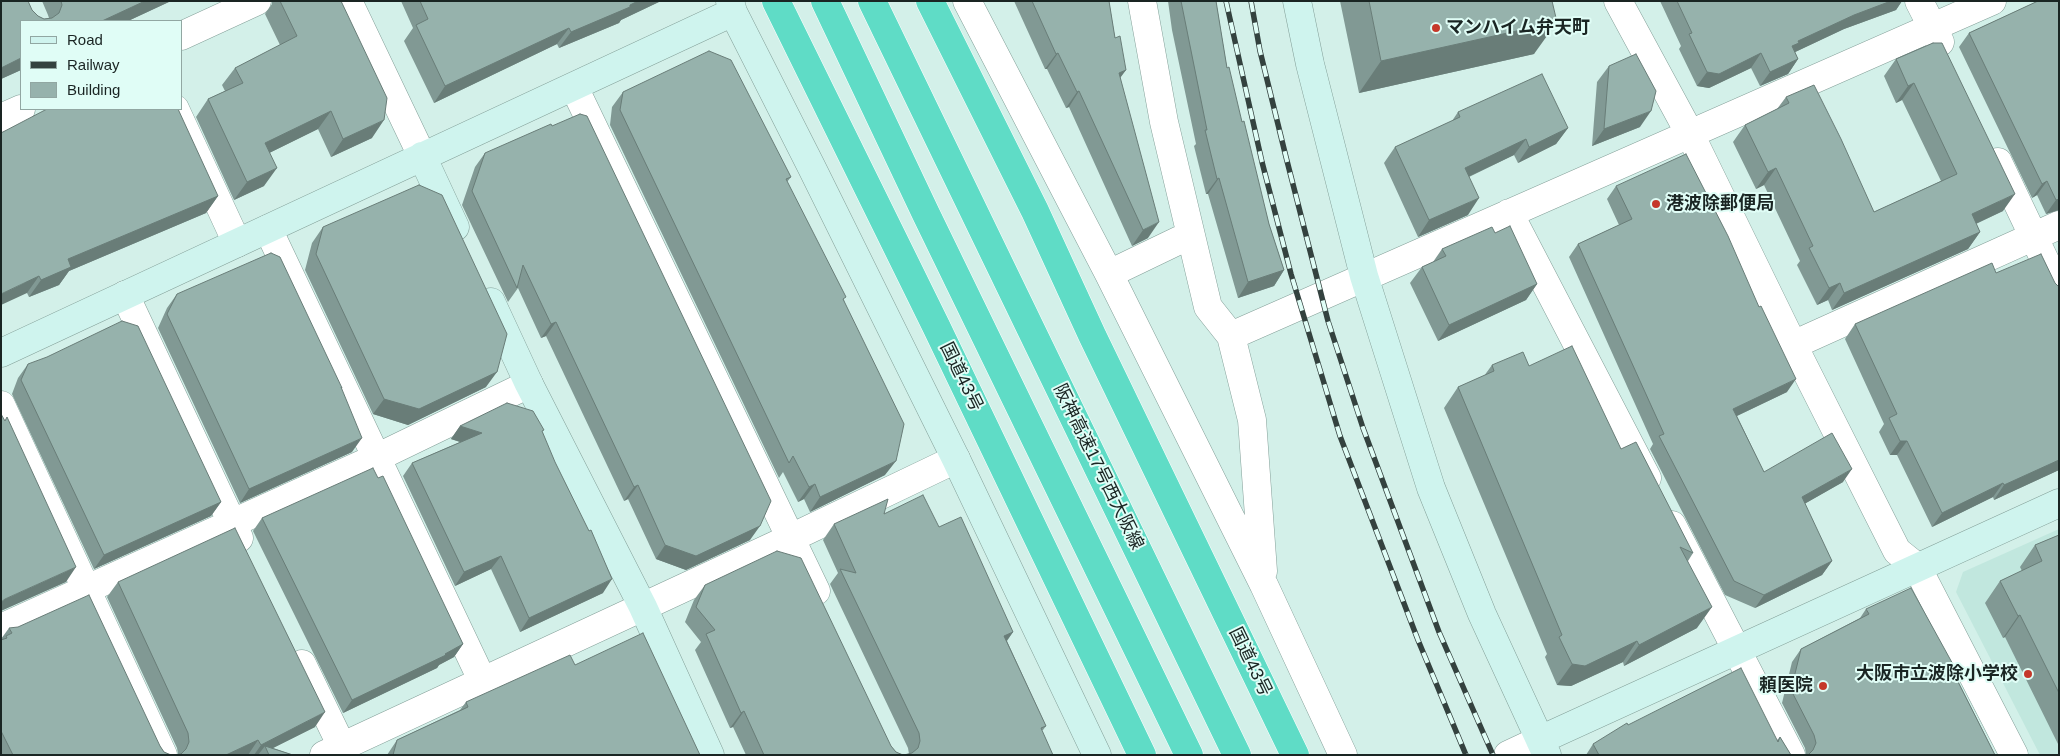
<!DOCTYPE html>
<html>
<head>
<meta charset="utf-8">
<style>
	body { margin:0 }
	#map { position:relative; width:2060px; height:756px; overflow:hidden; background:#d3f0e9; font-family:Arial,sans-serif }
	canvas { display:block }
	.frame { position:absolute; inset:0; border:2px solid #1a2523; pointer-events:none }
	.legend { position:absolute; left:20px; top:20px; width:162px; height:90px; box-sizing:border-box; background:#e0fdf6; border:1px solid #91a7a2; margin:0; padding:6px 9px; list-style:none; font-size:15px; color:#1a2523 }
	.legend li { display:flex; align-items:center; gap:10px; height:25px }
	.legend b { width:25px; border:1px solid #91a7a2 }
</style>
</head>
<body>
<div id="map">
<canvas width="2060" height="756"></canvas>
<div class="frame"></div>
<ul class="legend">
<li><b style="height:6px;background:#cff4ee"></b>Road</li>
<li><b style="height:6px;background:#34423f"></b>Railway</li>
<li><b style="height:14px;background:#96b2ac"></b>Building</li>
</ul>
</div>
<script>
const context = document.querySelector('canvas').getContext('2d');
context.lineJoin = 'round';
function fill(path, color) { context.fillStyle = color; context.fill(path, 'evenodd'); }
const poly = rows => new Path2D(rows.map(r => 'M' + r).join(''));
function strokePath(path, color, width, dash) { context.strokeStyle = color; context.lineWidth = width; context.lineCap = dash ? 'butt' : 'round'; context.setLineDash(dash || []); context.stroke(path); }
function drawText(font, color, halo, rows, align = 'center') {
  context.font = font + ' Arial,"Noto Sans JP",sans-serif'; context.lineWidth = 4; context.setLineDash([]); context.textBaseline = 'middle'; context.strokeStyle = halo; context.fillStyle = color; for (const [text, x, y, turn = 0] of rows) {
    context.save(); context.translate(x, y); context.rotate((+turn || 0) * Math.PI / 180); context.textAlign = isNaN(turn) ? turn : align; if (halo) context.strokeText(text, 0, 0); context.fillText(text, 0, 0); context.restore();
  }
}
const built = poly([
	[2059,529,2059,755,2040,755,1956,592,1963,572]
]);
const street = poly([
	[348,1,422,156],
	[967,1,1109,274,1264,585,1343,755],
	[1142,1,1164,122,1208,307,1231,336,1992,1],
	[1618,1,1690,134,1793,345,1897,551,1917,567,2014,755],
	[1919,1,1940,42],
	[181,36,257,1],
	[574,87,816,591],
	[175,109,237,243],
	[1,118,21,109],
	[1998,162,2059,290],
	[1509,213,1647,478],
	[268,229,483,682],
	[1109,274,1190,235],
	[125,295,239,538],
	[1231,336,1252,420,1263,571],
	[1793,345,2059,225],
	[1,405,163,755],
	[1672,525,1791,755],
	[1,628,376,458,529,384],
	[302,664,346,755],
	[324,755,791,538,956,459],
	[1508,755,1540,740]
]);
const secondary = poly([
	[730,1,733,12,812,168,956,459,1097,755],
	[1297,1,1310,64,1364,276,1431,488,1482,614,1540,740],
	[422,156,455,227],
	[491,302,529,384,643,607,710,755],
	[1,353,733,12],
	[1547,755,1540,740,2059,503]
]);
const highway = poly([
	[776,1,936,326,1142,755],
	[825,1,926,214,1189,755],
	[872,1,1237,755],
	[930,1,1035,211,1092,335,1295,755]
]);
const rail = poly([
	[1226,1,1262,162,1291,274,1340,436,1418,640,1466,755],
	[1251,1,1260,51,1286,157,1328,321,1363,428,1439,632,1493,755]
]);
const wall = poly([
	[1,1,32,10,38,16,44,19,49,18,48,15,42,1,171,1,128,21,21,21,21,70,1,79],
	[272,1,341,1,372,138,331,157,318,129,269,153,264,186,234,200,196,117,208,99,225,91,222,85,235,68,280,45,265,14,272,4],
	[401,1,661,1,621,20,619,23,559,48,557,44,434,103,404,41,413,28],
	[1014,1,1109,1,1115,38,1126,70,1120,77,1148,238,1132,246,1069,107,1066,108,1047,69,1045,69],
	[1168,1,1216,1,1227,68,1269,224,1284,270,1274,286,1238,298,1208,194,1206,194,1194,146,1196,144,1172,30],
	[1340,1,1552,1,1534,54,1359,93],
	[1660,1,1902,1,1896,10,1844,29,1795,52,1798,59,1788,74,1760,86,1751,68,1709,88,1697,86,1679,49,1681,46],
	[2038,1,2059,210,2046,214,2037,195,2032,198,1959,47,1969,33],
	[1933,43,2003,211,1976,224,1980,232,1968,249,1832,310,1828,300,1817,305,1797,265,1800,261,1764,185,1756,189,1733,142,1745,125,1777,109,1786,97,1874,212,1941,181,1902,100,1896,103,1884,76,1896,59],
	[1609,66,1640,127,1592,146,1597,82],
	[623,92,791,177,787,182,844,300,885,475,810,512,804,499,798,502,783,472,779,478,610,125,612,107],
	[1458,112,1568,128,1556,144,1518,163,1514,155,1469,177,1468,215,1418,237,1384,163,1395,147,1452,121],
	[1,133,218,196,206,213,69,271,59,285,29,297,27,293],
	[485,153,750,540,686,570,656,559,628,499,624,501,546,336,541,338,518,288,508,302,462,205,475,167],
	[1616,186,1787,392,1737,416,1764,472,1843,482,1804,504,1832,561,1822,575,1755,608,1725,595,1650,449,1653,444,1569,257,1578,244,1619,225,1607,199],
	[323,227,486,387,408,425,373,414,305,270,312,243],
	[1495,233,1537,284,1526,300,1438,341,1410,283,1422,267,1433,262,1442,249],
	[1996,273,2055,283,2059,470,1994,500,1993,497,1932,527,1897,455,1890,455,1879,432,1884,424,1845,339,1855,324],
	[177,294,342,388,341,389,352,452,240,503,158,328,167,308],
	[28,364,221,502,211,516,94,569,12,394,18,378],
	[1492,365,1529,366,1621,449,1693,553,1688,561,1697,628,1624,666,1623,662,1571,686,1557,685,1545,657,1547,654,1444,408,1458,387,1484,376],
	[460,426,542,432,603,593,520,632,491,569,455,586,403,476,412,463,460,442,451,439],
	[378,478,463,644,454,657,439,665,437,668,343,713,253,531,262,518],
	[884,514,939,527,1013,632,1007,641,1046,726,1043,730,909,754,908,748,830,584,838,573,823,540,834,524],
	[2059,535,2059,746,2005,637,2003,638,1985,603,2000,581,2022,571,2020,567,2035,545],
	[118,582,315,727,273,748,293,755,174,755,178,754,177,748,107,597],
	[705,585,891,746,896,752,903,755,746,755,733,727,730,728,695,650,701,642,685,622,694,600],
	[1866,609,1953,671,1995,755,1806,755,1805,748,1782,703,1792,662,1801,649,1860,618],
	[9,628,160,746,164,752,171,755,1,755,1,639],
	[575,665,700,755,387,755,397,740,460,710,466,702],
	[1628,725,1777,740,1780,737,1791,755,1586,755,1593,744]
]);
const shadedWall = poly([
	[145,1,171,1,128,21,102,21],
	[638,1,661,1,621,20,619,23,559,48,571,32],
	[1891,1,1902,1,1896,10,1844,29,1791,54,1792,46,1798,41,1854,15],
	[1557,22,1534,54,1359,93,1381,61],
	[569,28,557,44,434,103,445,86],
	[1058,53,1047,69,1045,69,1056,54],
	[1761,53,1751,68,1709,88,1697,86,1707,72],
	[21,58,21,70,1,79,1,68],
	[1798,59,1788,74,1760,86,1770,72],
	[1126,70,1115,85,1119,73],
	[1914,83,1902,100,1896,103,1908,86],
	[1079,91,1069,107,1066,108,1077,92],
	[331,111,318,129,253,161,265,143],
	[1651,111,1640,127,1592,146,1604,129],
	[384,120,372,138,331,157,343,139],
	[1568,128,1556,144,1518,163,1529,147],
	[1526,139,1514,155,1453,184,1465,168],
	[277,168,264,186,234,200,247,182],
	[1776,168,1764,185,1756,189,1768,172],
	[1219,178,1208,194,1206,194,1217,179],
	[2047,181,2037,195,2032,198,2042,184],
	[2015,194,2003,211,1960,231,1972,214],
	[218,196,206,213,69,271,59,285,29,297,41,280,68,259],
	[1479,198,1468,215,1418,237,1429,220],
	[2059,199,2059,210,2046,214,2056,200],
	[1159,222,1148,238,1132,246,1143,230],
	[1980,232,1968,249,1832,310,1844,293],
	[1284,270,1274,286,1238,298,1248,282],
	[39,276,27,293,1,305,1,294],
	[1840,283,1828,300,1817,305,1829,288],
	[1537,284,1526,300,1438,341,1449,325],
	[556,322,546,336,541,338,551,324],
	[497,372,486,387,408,425,373,414,384,399],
	[1796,379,1787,392,1724,422,1733,409],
	[460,426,482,433,473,446,451,439],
	[362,438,352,452,240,503,249,489],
	[1900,441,1907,441,1897,455,1890,455],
	[2059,460,2059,470,1994,500,2004,485],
	[896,461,885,475,810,512,820,497],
	[1852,469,1843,482,1792,511,1802,497],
	[2003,483,1993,497,1932,527,1942,513],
	[815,484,804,499,798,502,809,487],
	[638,485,628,499,624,501,634,487],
	[221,502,211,516,94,569,104,555],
	[760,526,750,540,686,570,656,559,665,545],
	[501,556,491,569,455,586,464,572],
	[1832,561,1822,575,1755,608,1764,595],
	[76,567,66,582,1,611,1,602,5,599],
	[612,579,603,593,520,632,529,618],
	[1712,607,1697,628,1624,666,1639,645],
	[2020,615,2005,637,2003,638,2018,616],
	[1013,632,1002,647,1004,636],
	[1637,641,1623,662,1571,686,1557,685,1572,664],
	[463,644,454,657,439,665,437,668,343,713,352,700,445,654],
	[744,711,733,727,730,728,741,713],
	[325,712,315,727,267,751,265,746,258,755,254,755,261,745],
	[258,740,248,755,226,755]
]);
const building = poly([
	[1,1,28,1,32,10,38,16,44,19,52,18,59,13,62,5,61,1,145,1,102,21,21,21,21,58,1,68,1,1],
	[280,1,341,1,387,98,384,120,343,139,331,111,265,143,277,168,247,182,208,99,243,83,235,68,297,36,280,1],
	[420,1,638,1,630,5,630,7,571,32,569,28,445,86,416,25,428,19,420,1],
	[1032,1,1109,1,1115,38,1120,36,1126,70,1119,73,1159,222,1143,230,1079,91,1077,92,1058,53,1056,54,1032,1],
	[1181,1,1216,1,1227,68,1229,67,1242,122,1244,121,1269,224,1284,270,1248,282,1219,178,1217,179,1205,130,1207,130,1181,1],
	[1369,1,1552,1,1557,22,1381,61,1369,1],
	[1677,1,1891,1,1854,15,1798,41,1799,43,1792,46,1798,59,1770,72,1761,53,1719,74,1707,72,1689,34,1692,33,1677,1],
	[2038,1,2059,1,2059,199,2056,200,2047,181,2042,184,1969,33,2038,1],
	[1933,43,1942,43,2015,194,1972,214,1980,232,1844,293,1840,283,1829,288,1809,248,1813,246,1776,168,1768,172,1745,125,1789,103,1786,97,1814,85,1841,139,1874,212,1957,174,1914,83,1908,86,1896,59,1933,43],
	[709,51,731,60,791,177,786,179,846,297,843,299,904,424,896,461,820,497,815,484,809,487,793,456,789,463,620,110,623,92,709,51],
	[1636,54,1656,91,1651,111,1604,129,1609,66,1636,54],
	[1542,74,1568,128,1529,147,1526,139,1465,168,1479,198,1429,220,1395,147,1460,117,1458,112,1542,74],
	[47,109,178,109,218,196,68,259,71,267,41,280,39,276,1,294,1,133,47,109],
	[580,114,587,116,771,501,760,526,696,556,665,545,638,485,634,487,556,322,551,324,523,265,517,288,472,191,485,153,551,124,552,126,580,114],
	[1686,154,1728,236,1759,307,1761,306,1796,379,1733,409,1764,472,1832,433,1852,469,1802,497,1832,561,1764,595,1734,581,1659,436,1664,434,1578,244,1632,219,1616,186,1686,154],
	[419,185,442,195,507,334,497,372,419,409,384,399,316,254,323,227,419,185],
	[1510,226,1537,284,1449,325,1422,267,1446,256,1442,249,1492,227,1495,233,1510,226],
	[271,253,280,257,342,388,341,387,362,438,249,489,167,314,177,294,271,253],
	[2041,254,2055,283,2059,287,2059,460,2004,485,2003,483,1942,513,1907,441,1900,441,1889,418,1897,414,1855,324,1992,263,1996,273,2041,254],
	[122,321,138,326,221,502,104,555,21,380,28,364,47,357,122,321],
	[1572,346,1621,449,1636,442,1693,553,1680,547,1712,607,1639,645,1637,641,1585,666,1572,664,1559,637,1562,635,1458,387,1494,371,1492,365,1523,352,1529,366,1572,346],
	[507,403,533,411,544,430,542,431,555,462,589,531,591,530,612,579,529,618,501,556,464,572,412,463,482,433,460,426,507,403],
	[1,414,5,421,7,417,76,567,5,599,1,602,1,414],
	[373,468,378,478,383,476,463,644,445,654,446,655,352,700,262,518,373,468],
	[923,495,939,527,961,517,1013,632,1004,636,1046,726,1041,728,1053,755,904,755,912,753,918,748,920,741,919,733,840,569,856,573,834,524,888,499,884,514,923,495],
	[235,528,325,712,261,745,258,740,226,755,174,755,181,754,186,749,189,742,188,733,118,582,235,528],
	[2059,535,2059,693,2020,615,2018,616,2000,581,2042,561,2035,545,2059,535],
	[777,551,801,558,891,746,896,752,903,755,764,755,744,711,741,713,706,634,715,630,696,607,705,585,777,551],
	[1911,588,1955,668,1952,670,1995,755,1808,755,1813,750,1816,743,1814,735,1791,690,1801,649,1869,614,1866,609,1911,588],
	[89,595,160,746,164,752,171,755,13,755,1,731,1,640,7,638,6,636,12,633,9,628,18,627,89,595],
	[643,633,700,755,393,755,397,740,468,707,466,702,570,655,575,665,643,633],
	[1741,668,1778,742,1780,737,1791,755,1599,755,1593,744,1627,723,1628,725,1741,668],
	[265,746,293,755,269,755,265,746]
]);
const markers = [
	[1436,28,5,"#c5382a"],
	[1656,204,5,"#c5382a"],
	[2028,674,5,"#c5382a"],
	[1823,686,5,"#c5382a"]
];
const poiNames = [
	["マンハイム弁天町",1446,28],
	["港波除郵便局",1666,204],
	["大阪市立波除小学校",2018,674,"right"],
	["頼医院",1813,686,"right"]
];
const streetNames = [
	["国道43号",961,377,64],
	["阪神高速17号西大阪線",1098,467,64],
	["国道43号",1250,662,64]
];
fill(built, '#c1e7de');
strokePath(street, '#839f98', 29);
strokePath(secondary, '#839f98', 29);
strokePath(highway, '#fff', 29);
strokePath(street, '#fff', 28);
strokePath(secondary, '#cff4ee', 28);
strokePath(highway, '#5fdcc6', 28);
strokePath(rail, '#34423f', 5.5);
strokePath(rail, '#e0fdf6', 4, [11]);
fill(wall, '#819994');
fill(shadedWall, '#697d78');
fill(building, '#96b2ac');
strokePath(building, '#697d78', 1);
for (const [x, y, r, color] of markers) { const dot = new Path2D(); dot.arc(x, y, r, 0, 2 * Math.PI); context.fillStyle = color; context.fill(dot); strokePath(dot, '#e0fdf6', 2); }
drawText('bold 18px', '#1a2523', '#e0fdf6', poiNames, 'left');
drawText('18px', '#1a2523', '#e0fdf6', streetNames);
</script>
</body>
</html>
